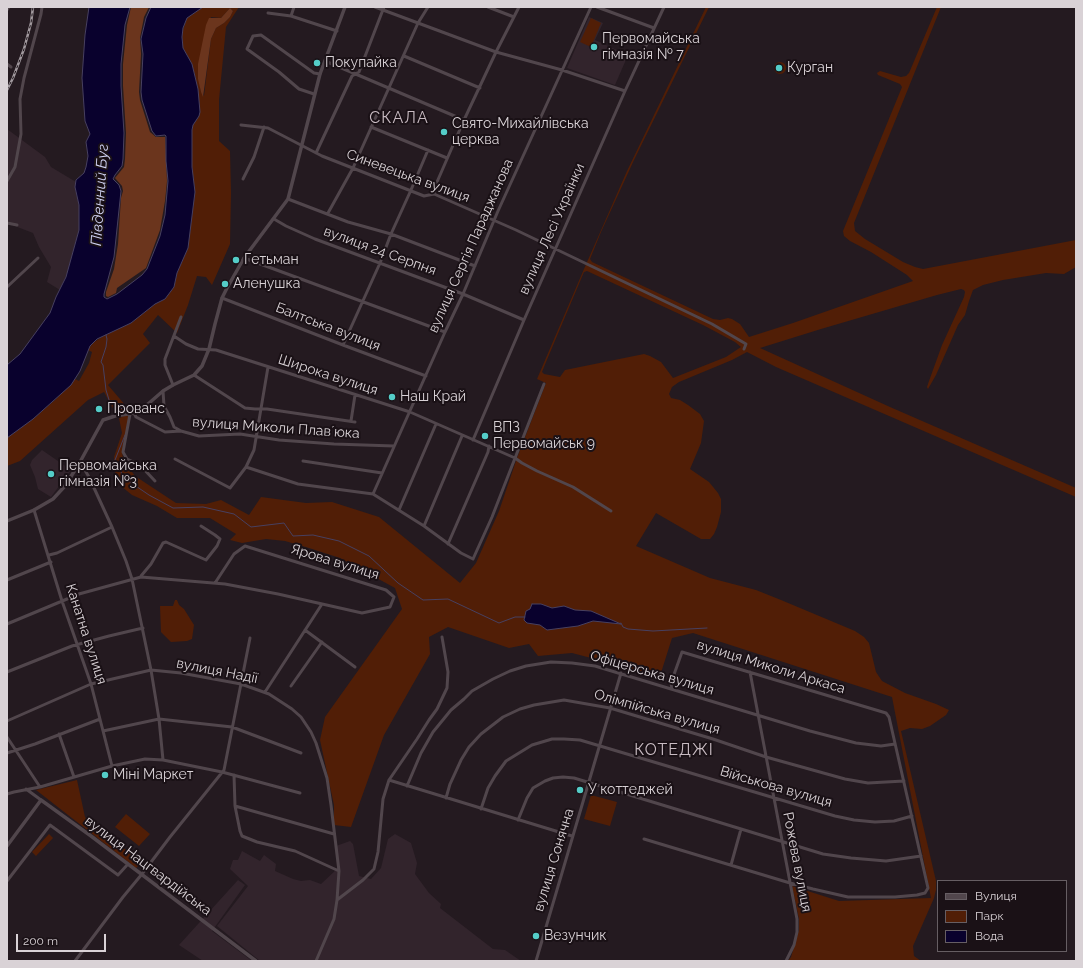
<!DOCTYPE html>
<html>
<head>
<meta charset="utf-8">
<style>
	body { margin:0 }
	#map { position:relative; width:1083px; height:968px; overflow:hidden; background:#241a20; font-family:Raleway,sans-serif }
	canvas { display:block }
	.frame { position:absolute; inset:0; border:8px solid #d9d2d6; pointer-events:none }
	.legend { position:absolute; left:937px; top:880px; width:130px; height:72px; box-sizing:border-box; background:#1a1116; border:1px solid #665e63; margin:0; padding:5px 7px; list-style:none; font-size:12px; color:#d9d2d6 }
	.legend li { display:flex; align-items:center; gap:8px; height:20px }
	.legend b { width:20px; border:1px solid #665e63 }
	.scale { position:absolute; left:16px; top:934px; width:90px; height:18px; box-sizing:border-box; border:2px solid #d9d2d6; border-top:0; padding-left:5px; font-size:12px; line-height:14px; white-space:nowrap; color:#d9d2d6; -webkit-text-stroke:3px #1a1116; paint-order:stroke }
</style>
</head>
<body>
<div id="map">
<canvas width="1083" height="968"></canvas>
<div class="frame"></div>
<ul class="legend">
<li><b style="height:5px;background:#51464c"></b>Вулиця</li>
<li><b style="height:11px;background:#511e06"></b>Парк</li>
<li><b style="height:11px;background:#09012d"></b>Вода</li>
</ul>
<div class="scale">200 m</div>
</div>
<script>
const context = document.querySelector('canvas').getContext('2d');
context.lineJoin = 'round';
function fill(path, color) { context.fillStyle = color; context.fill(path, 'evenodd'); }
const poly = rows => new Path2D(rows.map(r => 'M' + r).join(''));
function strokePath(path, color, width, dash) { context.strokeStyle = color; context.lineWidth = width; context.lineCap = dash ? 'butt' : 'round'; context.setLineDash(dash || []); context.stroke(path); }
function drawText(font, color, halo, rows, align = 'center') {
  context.font = font + ' Raleway,sans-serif'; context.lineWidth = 4; context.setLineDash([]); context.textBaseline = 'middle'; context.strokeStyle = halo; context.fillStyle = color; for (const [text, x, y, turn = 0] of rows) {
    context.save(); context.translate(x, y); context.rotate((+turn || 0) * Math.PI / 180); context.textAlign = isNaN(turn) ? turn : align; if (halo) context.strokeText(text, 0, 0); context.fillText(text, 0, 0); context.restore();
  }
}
const built = poly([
	[589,17,603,23,595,40,628,55,615,85,567,68],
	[7,129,45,157,51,167,76,182,75,189,79,205,79,230,68,271,60,290,47,282,51,267,39,247,33,233,7,223],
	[42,450,71,470,51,497,38,489,35,477,30,465,32,460],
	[395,834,411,843,417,863,415,874,429,893,441,904,440,908,493,949,505,950,521,961,260,961,217,926,248,886,230,869,233,860,238,860,242,851,260,861,264,855,276,864,275,871,293,879,301,881,310,880,321,884,337,869,336,846,350,841,353,844,359,876,371,879,381,868,388,839],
	[238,880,245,885,212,931,252,961,203,961,179,945]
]);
const green = poly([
	[203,7,239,7,226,27,219,100,219,141,230,151,231,193,230,244,212,285,206,277,197,276,188,305,177,333,158,315,143,334,150,343,108,385,131,412,116,414,104,392,88,400,20,461,7,466,7,438,33,419,55,400,75,379,79,381,89,363,92,352,88,350,93,343,106,334,131,323,155,304,165,299,174,287,177,273,188,248,195,192,192,167,192,130,193,125,199,116,200,112,198,89,192,64,183,48,182,33,187,18],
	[230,8,233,11,230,17,224,23,216,28,211,39,204,96,201,92,198,72,211,17,221,18],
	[706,7,709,7,634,160,601,232,590,259,592,262,713,319,720,320,728,318,732,319,740,324,749,337,793,323,913,281,907,275,871,252,850,241,844,236,843,231,902,87,900,84,878,75,877,73,880,71,901,77,906,76,909,73,937,7,941,7,854,223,855,231,865,239,903,262,915,267,923,269,1076,240,1076,267,1064,274,1046,273,1003,280,983,285,973,290,969,301,965,315,958,325,936,375,928,389,927,387,929,381,942,345,964,297,965,292,964,290,961,289,937,295,821,329,760,348,890,407,1076,488,1076,497,776,367,747,352,732,360,679,382,672,387,669,394,671,398,680,400,688,405,700,414,704,421,701,443,690,469,709,482,718,493,721,499,721,512,717,527,714,534,710,539,701,539,656,513,636,546,710,578,756,590,781,600,855,631,864,637,869,643,876,672,882,681,905,693,936,704,949,710,946,715,930,726,922,729,910,728,901,731,936,881,936,890,934,898,913,946,914,956,921,961,788,961,791,957,799,930,799,919,792,886,839,901,931,898,892,697,693,633,672,638,660,676,572,653,538,656,529,644,509,648,448,627,429,637,430,654,384,735,351,827,334,825,334,805,320,740,325,717,402,609,395,588,340,558,309,548,285,541,266,539,242,543,230,540,236,534,210,518,177,518,157,506,132,495,116,482,114,457,122,433,119,418,124,416,130,416,122,450,123,460,135,476,176,503,206,504,221,500,249,515,261,497,306,503,332,502,379,517,460,583,476,563,499,511,517,458,546,383,537,379,584,269,627,171],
	[587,271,703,325,735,342,741,347,726,357,673,378,661,362,650,356,644,354,565,370,560,377,544,374,542,372,546,362,581,279,584,272],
	[591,18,601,23,591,47,580,42],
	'774 68a6 6 0 1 1 12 0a6 6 0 1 1-12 0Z',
	[175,600,177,600,179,605,184,609,194,625,192,639,187,641,171,642,161,632,160,606,173,606],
	[77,780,85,817,89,822,142,862,136,868,36,790],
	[591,795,617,802,610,826,584,819],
	[126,814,150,834,139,846,115,827],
	[49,834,53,838,36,856,32,852]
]);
const forest = poly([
	[131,7,149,7,144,17,140,38,141,54,139,92,140,100,150,132,156,137,165,137,167,181,165,201,160,230,146,268,117,288,116,293,108,297,106,296,106,292,114,269,118,244,121,198,123,191,122,186,115,178,124,167,125,159,126,133,123,86,123,64,127,25],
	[230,8,233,11,230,17,224,23,216,28,211,39,203,97,201,92,198,79,198,64,206,25,209,18,221,18]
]);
const water = poly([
	[89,7,130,7,125,25,121,64,121,86,124,133,123,159,122,166,115,175,113,179,119,185,121,191,114,257,104,294,104,297,107,299,117,294,142,275,147,269,160,236,165,215,168,181,166,161,166,136,165,135,156,136,152,131,142,100,141,92,143,54,141,39,146,18,151,7,203,7,187,18,183,28,182,37,183,48,192,64,198,89,200,112,199,116,193,125,192,130,192,167,195,192,188,248,177,273,174,287,165,299,155,304,131,323,97,339,90,346,80,371,71,385,33,419,7,438,7,365,20,354,50,313,56,297,66,277,79,230,79,205,75,187,76,180,84,173,86,167,88,156,86,142,90,134,85,121,82,78,85,35,89,7],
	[532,604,541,604,552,608,564,606,575,610,591,611,621,624,593,621,578,626,547,630,540,625,527,623,524,620,526,611,530,609,532,604]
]);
const stream = poly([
	[106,335,107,339,106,347,101,362,103,365,106,390,110,403,127,411],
	[125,435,115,460,124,478,149,495,173,508,203,507,234,514,251,527,284,523,293,536,313,535,339,541,369,556,398,583,423,600,448,599,499,623,515,617,525,617],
	[621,623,623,627,628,629,653,631,707,628]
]);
const minor = poly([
	[375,7,496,52,562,70,625,91],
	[488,7,514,17],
	[597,7,654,28],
	[7,10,9,7],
	[268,13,291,16,337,31],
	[291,16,294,7],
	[404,56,480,88],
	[325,61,464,120],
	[7,64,11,67],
	[314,94,299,89,279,72,247,49,253,36,261,35,314,73,320,74],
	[241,125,268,128,322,156,424,196,434,194,516,230,712,324,746,344,744,349],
	[371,127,447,158],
	[316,153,352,76,359,72,384,7],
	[243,179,254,157,264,127],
	[7,181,15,167,21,134,20,99,24,78,41,14,42,7],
	[434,194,437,182,464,120,496,52,519,7],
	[288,199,348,222,391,234,475,266],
	[328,213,353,168,418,23,428,7],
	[274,219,286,226,315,239,463,294,524,320],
	[7,223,17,225],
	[244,258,445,332],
	[7,287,38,258],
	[222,298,343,345,426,376],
	[174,336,186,344,198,349,216,350,410,412,515,458,522,463,537,471,573,487,611,511],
	[343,345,380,263,391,234,411,190,428,150],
	[194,375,245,408,255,409,267,409,355,422],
	[173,385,165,365,165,359,181,317],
	[163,391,164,406,170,417,174,427,181,431],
	[134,413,136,417,165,432,181,431,199,436,240,434,279,440,334,444,394,446],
	[130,414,123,452,127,459,140,465,155,481],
	[351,421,355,395],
	[473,440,524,320,625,91,664,7],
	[175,459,230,488,246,467,254,450,268,367],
	[303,461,382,473],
	[80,462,89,477,112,527,126,561,132,579,151,670,159,719,163,760],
	[246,467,298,484,373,494,424,526,461,553,473,559,492,517,544,384],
	[373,494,445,332,463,294,498,211,591,7],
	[34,510,62,601,91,684,112,766],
	[399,510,436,424],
	[424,526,462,436],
	[448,544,488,452,489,446],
	[49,555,57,553,112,527],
	[141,576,151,564,163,543,166,542,206,560,217,546,220,539,215,535,201,526],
	[7,580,51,562],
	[7,624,79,594,141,577,225,584,278,594,362,613,390,607,394,597,386,590,245,546,234,554,215,583],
	[305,630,355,667],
	[7,672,72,646,109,636,143,628],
	[750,672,797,919,797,932,794,945,786,961],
	[291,686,322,642],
	[265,692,322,604],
	[7,721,91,684,151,670,181,673,241,684,269,694,292,709,301,717,311,732,316,743,327,778,331,805,339,871,337,900,334,919,316,961],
	[103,731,159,719,232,727,301,753],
	[59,734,74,777],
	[7,737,40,787],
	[7,753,35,744,100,719],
	[234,775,235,806,240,831,242,836,257,842,295,851,339,871],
	[389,780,572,836],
	[407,786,421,753,433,732,451,710,464,699,472,691,493,679,510,671,526,666,551,662,572,663,595,666,810,731,856,743,881,746,895,744],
	[26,789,41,800],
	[7,794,14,792,40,787,112,766,145,759,163,760,222,772,300,793],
	[446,798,450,784,461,760,469,747,481,734,503,717,520,709,534,705,564,700,610,708,713,739,766,757,845,779,868,783,904,781],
	[235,806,334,834],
	[481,809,488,788,495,776,506,761,532,745,552,739,564,739,580,740,835,816,854,820,875,822,894,821,912,816],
	[518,820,527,798,533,788,545,781,553,778,563,777,574,778,823,854,851,858,886,861,921,856],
	[644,839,790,883,813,889,848,897,895,897,917,895,925,893,928,888,889,717,886,713,682,652,671,683,672,689],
	[731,865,741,829],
	[7,881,50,825,118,875,128,864],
	[337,900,363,880,374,869,378,852,383,799,389,780,417,739,429,720,437,709,447,688,448,672,442,637],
	[75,961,123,897,142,874,170,837,224,770,250,638],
	[536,961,621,673]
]);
const tertiary = poly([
	[7,521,34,510,53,499,65,486,80,462,103,420,115,416,134,413,148,404,163,391,173,385,194,375,202,366,209,349,215,324,222,298,227,288,244,258,288,199,320,74,345,7],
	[7,846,41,800,91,836,256,961]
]);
const rail = poly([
	[7,90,13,78,24,49,31,23,33,7]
]);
const markers = [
	[594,47,4,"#54cdc8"],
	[317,63,4,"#54cdc8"],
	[779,68,4,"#54cdc8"],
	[444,132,4,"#54cdc8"],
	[236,260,4,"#54cdc8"],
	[225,284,4,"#54cdc8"],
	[392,397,4,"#54cdc8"],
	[99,409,4,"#54cdc8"],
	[485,436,4,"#54cdc8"],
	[51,474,4,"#54cdc8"],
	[105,775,4,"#54cdc8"],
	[580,790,4,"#54cdc8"],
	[536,936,4,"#54cdc8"]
];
const poiNames = [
	["Первомайська",602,39],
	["гімназія № 7",602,55],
	["Покупайка",325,63],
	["Курган",787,68],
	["Свято-Михайлівська",452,124],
	["церква",452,140],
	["Гетьман",244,260],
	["Аленушка",233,284],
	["Наш Край",400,397],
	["Прованс",107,409],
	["ВПЗ",493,428],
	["Первомайськ 9",493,444],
	["Первомайська",59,466],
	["гімназія №3",59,482],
	["Міні Маркет",113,775],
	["У коттеджей",588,790],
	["Везунчик",544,936]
];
const streetNames = [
	["Синевецька вулиця",408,176,20],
	["вулиця Лесі Українки",552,229,-66],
	["вулиця Сергія Параджанова",471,246,-66],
	["вулиця 24 Серпня",380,251,20],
	["Балтська вулиця",328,327,21],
	["Широка вулиця",328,375,18],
	["вулиця Миколи Плавʼюка",276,428,4],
	["Ярова вулиця",335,562,17],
	["Канатна вулиця",86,634,72],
	["вулиця Миколи Аркаса",771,667,17],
	["вулиця Надії",217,671,11],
	["Офіцерська вулиця",652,673,16],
	["Олімпійська вулиця",657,712,16],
	["Військова вулиця",776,787,16],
	["вулиця Сонячна",554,860,-73],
	["Рожева вулиця",797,862,79],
	["вулиця Нацгвардійська",148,866,37]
];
const waterNames = [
	["Південний Буг",100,195,-86]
];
const quarterNames = [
	["СКАЛА",399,118],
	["КОТЕДЖІ",674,750]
];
fill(built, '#32242c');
fill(green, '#511e06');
fill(forest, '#6b351d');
fill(water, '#09012d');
strokePath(water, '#474060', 1);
strokePath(stream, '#474060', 1);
strokePath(minor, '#51464c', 3);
strokePath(tertiary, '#51464c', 3.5);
strokePath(rail, '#a29a9f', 2.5);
strokePath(rail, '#1a1116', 1, [3]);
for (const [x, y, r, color] of markers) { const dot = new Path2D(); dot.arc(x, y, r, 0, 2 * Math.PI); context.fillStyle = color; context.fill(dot); strokePath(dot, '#1a1116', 1.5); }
drawText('14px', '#d9d2d6', '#1a1116', poiNames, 'left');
drawText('14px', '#d9d2d6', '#1a1116', streetNames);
drawText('italic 15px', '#d1d3f4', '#1a1116', waterNames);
context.letterSpacing = '1px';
drawText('16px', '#c8bbc2', '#1a1116', quarterNames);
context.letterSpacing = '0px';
</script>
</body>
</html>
